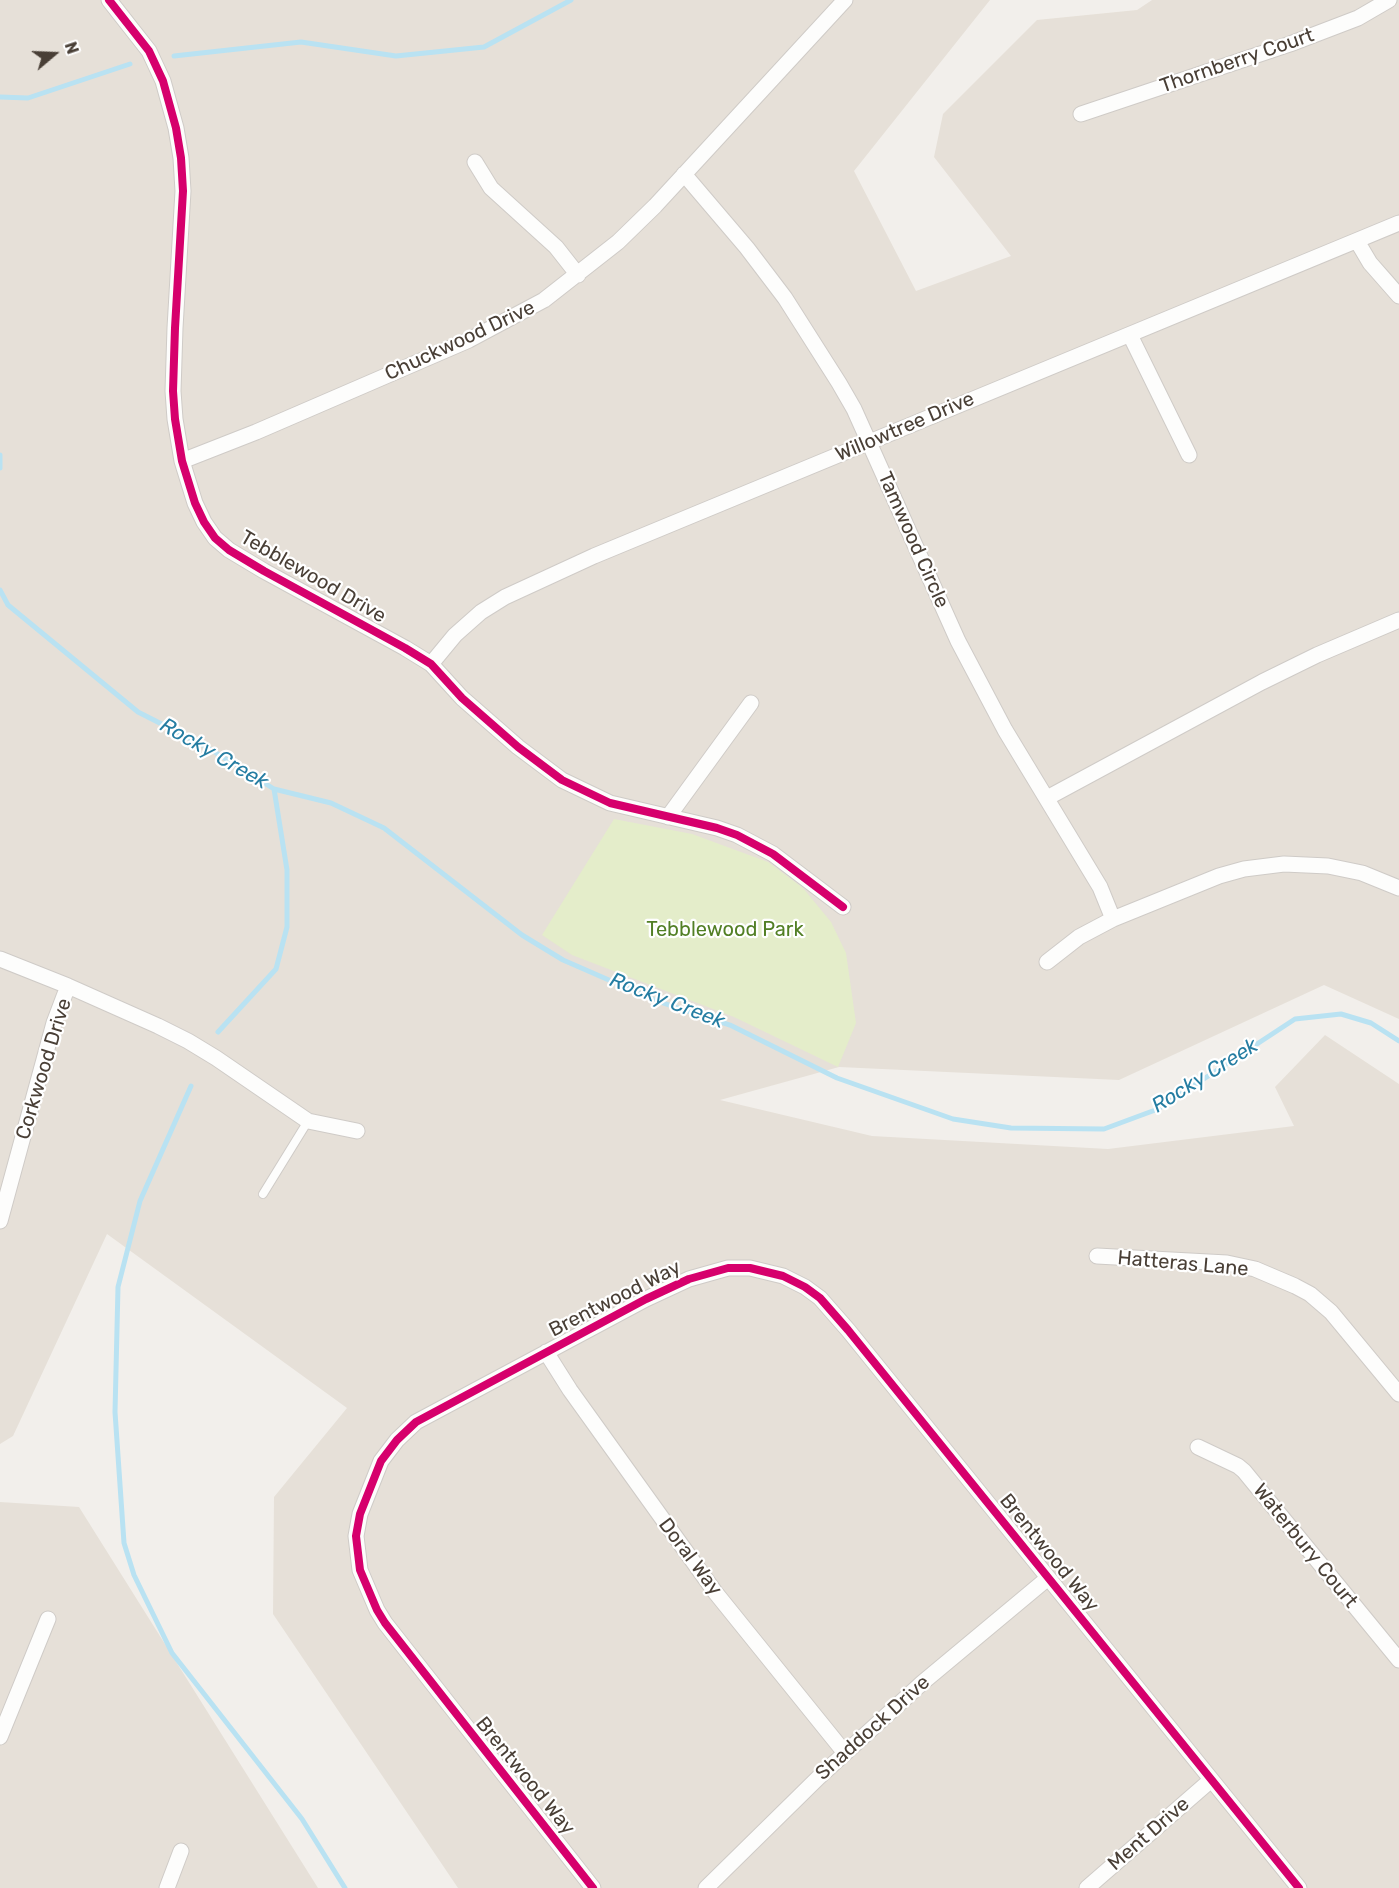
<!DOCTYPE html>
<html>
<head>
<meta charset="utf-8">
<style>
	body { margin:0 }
	#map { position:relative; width:1399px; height:1888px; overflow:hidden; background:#f2efeb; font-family:Rubik,sans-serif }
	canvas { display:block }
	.north { position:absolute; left:24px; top:24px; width:60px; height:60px; -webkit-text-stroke:4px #fff; paint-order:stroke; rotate:71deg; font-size:16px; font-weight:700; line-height:24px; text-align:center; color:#493f36 }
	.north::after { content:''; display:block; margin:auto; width:21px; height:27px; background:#493f36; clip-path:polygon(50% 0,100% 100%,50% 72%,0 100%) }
</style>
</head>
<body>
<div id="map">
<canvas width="1399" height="1888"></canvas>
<div class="north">N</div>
</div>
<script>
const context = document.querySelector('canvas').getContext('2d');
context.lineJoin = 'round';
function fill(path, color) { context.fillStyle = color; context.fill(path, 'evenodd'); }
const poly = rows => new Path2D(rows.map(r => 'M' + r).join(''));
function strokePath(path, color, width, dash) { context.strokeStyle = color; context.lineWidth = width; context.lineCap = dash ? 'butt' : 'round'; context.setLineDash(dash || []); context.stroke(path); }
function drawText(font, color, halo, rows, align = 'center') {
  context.font = font + ' Rubik,sans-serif'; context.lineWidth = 4.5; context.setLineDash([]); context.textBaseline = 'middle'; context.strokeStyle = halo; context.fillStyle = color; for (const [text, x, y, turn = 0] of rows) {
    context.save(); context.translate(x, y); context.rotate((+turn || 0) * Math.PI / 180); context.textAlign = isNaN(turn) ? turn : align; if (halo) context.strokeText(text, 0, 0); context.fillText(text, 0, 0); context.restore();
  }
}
const residential = poly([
	[0,0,990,0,854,171,916,291,1011,256,934,157,943,114,1037,20,1137,10,1152,0,1399,0,1399,1019,1324,985,1119,1080,839,1067,720,1100,872,1136,1108,1149,1294,1126,1275,1087,1325,1035,1399,1084,1399,1888,458,1888,273,1614,274,1497,347,1408,107,1234,13,1436,0,1444],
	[0,1502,79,1507,318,1888,0,1888]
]);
const green = poly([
	[614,819,692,834,768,862,803,888,831,922,846,953,856,1023,838,1067,734,1017,572,955,542,935]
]);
const stream = poly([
	[174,56,301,42,396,56,484,47,571,0],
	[0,97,28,98,130,64],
	[0,455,0,468],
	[0,590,8,605,138,712,205,746,274,789,331,803,384,828,522,935,563,960,657,1001,730,1025,837,1078,953,1119,1011,1128,1104,1129,1158,1109,1295,1019,1341,1014,1371,1023,1399,1041],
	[218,1032,276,969,287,927,287,870,274,789],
	[191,1086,140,1201,118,1287,115,1412,124,1543,134,1575,172,1653,302,1819,345,1888]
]);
const service = poly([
	[263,1194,308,1121]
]);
const minor = poly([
	[109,0,149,51,163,81,176,128,181,158,183,191,175,328,173,391,175,419,182,461,195,503,204,522,215,538,229,550,264,571,405,648,431,664,462,698,518,747,562,780,610,803,717,828,737,835,773,854,843,907],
	[1081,114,1290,44,1358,18,1389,0],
	[475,162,491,188,556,247,578,275],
	[684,174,747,248,785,298,839,383,854,409,958,641,1005,730,1100,887,1113,919],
	[1357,241,1370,263,1399,296],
	[1130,335,1189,455],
	[182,461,256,432,469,340,544,300,618,242,655,206,845,0],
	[431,664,455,635,481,612,505,597,594,556,1399,223],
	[1047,798,1262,682,1317,655,1399,620],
	[668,817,751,703],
	[0,959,68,986,158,1026,188,1041,216,1058,308,1121,357,1131],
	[1047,962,1079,937,1113,919,1219,876,1244,869,1284,864,1328,866,1362,873,1399,888],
	[0,1221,54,1023,68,986],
	[1097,1256,1227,1263,1255,1269,1295,1286,1310,1294,1331,1312,1399,1394],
	[546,1352,570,1390,715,1592,845,1753],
	[1198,1447,1238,1466,1244,1471,1399,1660],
	[0,1737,48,1619],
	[167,1888,181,1851],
	[593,1888,385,1623,377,1610,360,1570,356,1536,360,1514,381,1461,397,1440,416,1422,646,1299,689,1279,728,1268,750,1268,783,1276,805,1287,820,1298,848,1330,1299,1888],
	[706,1888,819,1777,922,1683,1048,1578],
	[1087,1888,1211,1780]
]);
const cycleway = poly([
	[109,0,149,51,163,81,176,128,181,158,183,191,175,328,173,391,175,419,182,461,195,503,204,522,215,538,229,550,264,571,405,648,431,664,462,698,518,747,562,780,610,803,717,828,737,835,773,854,843,907],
	[593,1888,385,1623,377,1610,360,1570,356,1536,360,1514,381,1461,397,1440,416,1422,646,1299,689,1279,728,1268,750,1268,783,1276,805,1287,820,1298,848,1330,1299,1888]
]);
const streetNames = [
	["Thornberry Court",1237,61,-19],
	["Chuckwood Drive",460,341,-25],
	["Willowtree Drive",905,427,-23],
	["Tamwood Circle",913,540,66],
	["Tebblewood Drive",313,577,30],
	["Corkwood Drive",44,1069,-73],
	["Hatteras Lane",1183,1264,5],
	["Brentwood Way",615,1299,-27],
	["Waterbury Court",1305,1546,51],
	["Brentwood Way",1049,1553,51],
	["Doral Way",690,1557,53],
	["Shaddock Drive",873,1728,-42],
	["Brentwood Way",525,1776,51],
	["Ment Drive",1149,1834,-41]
];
const parkNames = [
	["Tebblewood Park",725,930]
];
const waterNames = [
	["Rocky Creek",214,754,30],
	["Rocky Creek",667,1001,21],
	["Rocky Creek",1205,1076,-32]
];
fill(residential, '#e6e0d8');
fill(green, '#e4edca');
strokePath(stream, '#b9e2f2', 5);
strokePath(service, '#cfcbc7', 10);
strokePath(minor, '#cfcbc7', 17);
strokePath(service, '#fdfdfc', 8);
strokePath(minor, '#fdfdfc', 15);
strokePath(cycleway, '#d6006c', 8);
drawText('20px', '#493f36', '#fff', streetNames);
drawText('20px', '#527f25', '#fff', parkNames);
drawText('italic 21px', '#257da2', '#fff', waterNames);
</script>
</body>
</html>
